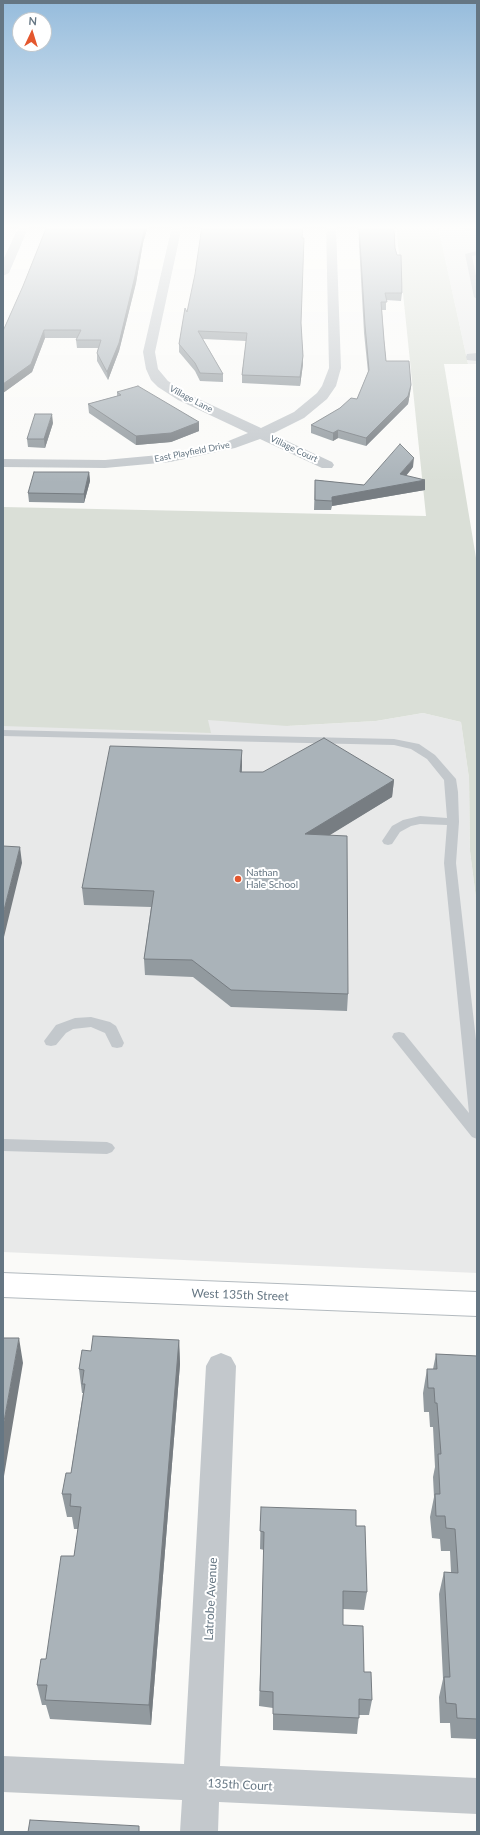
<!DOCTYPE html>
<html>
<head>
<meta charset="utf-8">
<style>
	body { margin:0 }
	#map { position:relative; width:480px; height:1835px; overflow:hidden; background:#fafaf8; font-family:Lato,sans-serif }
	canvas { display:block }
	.frame { position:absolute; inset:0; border:4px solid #657683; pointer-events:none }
	.north { position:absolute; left:12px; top:12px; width:40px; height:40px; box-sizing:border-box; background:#fff; border:1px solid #c1c8cd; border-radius:50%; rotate:4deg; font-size:11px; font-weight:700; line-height:16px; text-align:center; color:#657683 }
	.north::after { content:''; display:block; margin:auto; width:14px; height:18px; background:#e4572e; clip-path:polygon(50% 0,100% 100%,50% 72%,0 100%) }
</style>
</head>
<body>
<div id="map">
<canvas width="480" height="1835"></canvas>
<div class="frame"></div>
<div class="north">N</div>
</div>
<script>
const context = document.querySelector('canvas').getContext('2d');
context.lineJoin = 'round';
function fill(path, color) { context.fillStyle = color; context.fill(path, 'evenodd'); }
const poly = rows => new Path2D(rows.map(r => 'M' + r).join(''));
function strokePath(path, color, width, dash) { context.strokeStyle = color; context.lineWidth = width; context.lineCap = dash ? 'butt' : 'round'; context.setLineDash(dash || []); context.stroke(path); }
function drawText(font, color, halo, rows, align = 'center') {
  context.font = font + ' Lato,sans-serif'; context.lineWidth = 4; context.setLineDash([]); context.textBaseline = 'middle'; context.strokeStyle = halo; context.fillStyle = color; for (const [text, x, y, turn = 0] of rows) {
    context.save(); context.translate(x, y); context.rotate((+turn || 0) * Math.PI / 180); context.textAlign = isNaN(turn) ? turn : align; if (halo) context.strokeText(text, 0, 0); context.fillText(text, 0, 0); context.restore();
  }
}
const built = poly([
	[438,226,477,226,477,364,468,364],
	[3,507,287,726,376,721,423,713,461,722,469,778,470,851,477,906,477,1273,3,1252]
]);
const green = poly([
	[396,226,438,226,468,364,444,364,477,564,477,906,470,851,469,778,461,722,423,713,376,721,287,726,208,720,211,733,3,726,3,507,426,516]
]);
const lane = poly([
	[477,251,477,255,472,256,477,281,477,299,474,297,465,254,477,251],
	[3,730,394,739,419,744,435,755,456,779,458,792,459,822,456,863,477,1049,477,1139,472,1137,392,1037,394,1033,399,1032,404,1033,469,1113,444,863,447,825,420,824,411,826,400,832,392,844,388,845,384,844,382,841,392,826,403,820,420,816,447,818,444,780,427,759,411,749,394,745,3,736,3,730],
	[91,1017,110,1022,116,1026,124,1043,122,1047,117,1048,112,1047,105,1033,91,1027,73,1029,66,1033,56,1045,51,1046,46,1045,44,1041,56,1025,75,1018,91,1017],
	[3,1139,107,1142,112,1144,115,1148,112,1152,107,1154,3,1151,3,1139]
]);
const street = poly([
	[19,226,29,226,9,273,3,276,3,260,19,226],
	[172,226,182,226,155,352,158,369,168,381,188,394,261,428,294,412,317,393,322,386,329,368,326,226,336,226,341,368,336,386,327,399,304,418,272,434,332,462,334,465,332,468,322,468,260,439,235,448,170,462,105,468,3,467,3,459,105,460,170,454,226,442,248,433,178,400,158,387,151,380,146,369,143,352,172,226],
	[458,226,477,226,477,232,459,228,458,226],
	[477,353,477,361,467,360,466,357,467,354,477,353],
	[221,1353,231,1357,236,1366,220,1766,477,1778,477,1814,219,1802,218,1832,180,1832,182,1800,3,1792,3,1756,184,1764,206,1366,211,1357,221,1353]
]);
const secondary = poly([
	[3,1273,477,1292,477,1316,3,1297,3,1273]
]);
const wall = poly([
	[47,226,148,226,143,243,136,283,119,351,108,380,97,361,97,353,98,348,77,348,76,340,77,338,45,338,32,372,3,393,3,331,23,286],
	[358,226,394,226,395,248,402,293,401,301,386,300,386,310,382,310,384,340,386,361,411,385,410,393,408,404,366,446,338,438,333,441,311,433,311,425,357,399,368,372,364,333],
	[302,238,301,323,303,356,303,364,300,386,242,383,242,375,246,341,203,339,223,374,223,382,200,381,195,371,179,352,179,344,187,312],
	[117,392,199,431,171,442,136,445,89,413,88,404,117,396],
	[53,423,45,448,28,447,27,439],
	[413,467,406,476,425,480,425,490,332,506,331,510,314,510,315,480,364,485],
	[89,472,90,481,84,503,29,502,28,493],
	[242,766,242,772,394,780,392,797,329,835,348,994,347,1011,231,1007,193,977,145,975,144,959,151,907,84,905,82,888],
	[179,1340,180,1364,151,1725,50,1719,46,1705,42,1705,37,1685,46,1659,74,1556,78,1529,74,1529,72,1517,67,1517,62,1494,71,1473,83,1393,82,1393,79,1369,91,1351],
	[436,1354,477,1356,477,1739,451,1738,450,1723,440,1723,439,1697,443,1679,439,1594,444,1572,451,1572,450,1551,441,1551,440,1539,432,1538,430,1517,434,1497,433,1477,435,1467,433,1427,430,1427,429,1412,424,1412,423,1393,427,1369,433,1369],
	[261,1507,356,1526,367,1592,364,1610,343,1609,343,1625,364,1672,372,1700,369,1715,359,1715,357,1734,273,1730,273,1708,259,1706,264,1550,260,1549]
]);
const shadedWall = poly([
	[146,226,148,226,143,243,136,283,119,351,108,380,107,372],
	[44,330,45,338,32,372,3,393,3,384],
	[303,356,303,364,300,386,300,377],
	[411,385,410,393,408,404,366,446,366,438],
	[52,414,53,423,45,448,44,439],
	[199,422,199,431,171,442,136,445,136,436],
	[338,430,338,438,333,441,333,433],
	[414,458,413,467,399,484,400,474],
	[89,472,90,481,84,503,84,494],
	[425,480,425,490,332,506,332,497],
	[242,750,242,766,240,788,240,772],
	[394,780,392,797,304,851,305,834],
	[20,847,22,863,3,941,3,914],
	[19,1338,23,1363,3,1482,3,1427],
	[179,1340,180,1364,151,1725,149,1705]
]);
const building = poly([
	[47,226,146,226,143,236,135,276,119,343,107,372,97,353,101,340,76,340,81,330,44,330,31,364,3,384,3,331,23,286,47,226],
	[202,226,303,226,302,238,304,238,301,323,303,356,300,377,242,375,247,333,198,331,223,374,200,373,195,363,179,344,185,308,187,312,195,274,202,226],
	[359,226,394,226,395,248,397,255,401,255,402,293,385,293,387,302,381,302,384,340,386,361,409,361,411,385,408,396,366,438,338,430,333,433,311,425,340,408,351,398,357,399,369,370,365,325,359,226],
	[138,386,199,422,171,433,136,436,88,404,121,395,117,392,138,386],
	[35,414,52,414,44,439,27,439,35,414],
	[400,444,414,458,400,474,425,480,332,497,332,501,315,500,315,480,364,485,400,444],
	[34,472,89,472,84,494,28,493,34,472],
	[324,738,394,780,305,834,347,836,348,994,231,990,192,960,144,959,154,891,82,888,110,746,242,750,240,772,263,772,324,738],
	[3,846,20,847,3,914,3,846],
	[93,1336,179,1340,149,1705,45,1700,47,1685,37,1685,41,1659,46,1659,61,1556,74,1556,81,1507,70,1506,71,1494,62,1494,66,1473,71,1473,85,1384,82,1384,84,1370,79,1369,82,1350,91,1351,93,1336],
	[3,1338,19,1338,3,1427,3,1338],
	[436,1354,477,1356,477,1719,457,1718,456,1704,446,1703,444,1677,450,1677,444,1572,458,1573,455,1529,446,1528,445,1516,436,1516,435,1494,440,1494,438,1454,441,1454,437,1403,435,1403,434,1388,428,1388,427,1369,437,1369,436,1354],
	[261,1507,356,1510,356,1526,365,1526,367,1592,343,1591,343,1625,363,1626,364,1672,371,1672,372,1700,359,1699,359,1718,273,1714,273,1692,260,1691,264,1532,260,1531,261,1507],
	[30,1820,139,1826,139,1832,28,1832,30,1820]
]);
const markers = [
	[238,879,4,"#e4572e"]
];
const farStreetnames = [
	["Village Lane",191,399,28],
	["Village Court",294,449,25],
	["East Playfield Drive",192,452,-11]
];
const poiNames = [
	["Nathan",246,873],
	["Hale School",246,885]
];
const nearStreetnames = [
	["West 135th Street",240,1295,2],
	["Latrobe Avenue",211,1599,-87],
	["135th Court",240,1785,3]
];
fill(built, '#e8e9e9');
fill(green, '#dadfd7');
strokePath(secondary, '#b3babf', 2);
fill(lane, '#c3c8cc');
fill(street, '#c3c8cc');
fill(secondary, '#fff');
fill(wall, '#929a9f');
fill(shadedWall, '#777d82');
fill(building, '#aab3b9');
strokePath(building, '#777d82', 1);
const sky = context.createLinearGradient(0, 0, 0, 483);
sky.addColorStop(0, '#96bcdc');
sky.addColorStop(0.47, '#fdfdfc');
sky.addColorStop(1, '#fdfdfc00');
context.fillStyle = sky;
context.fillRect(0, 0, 480, 483);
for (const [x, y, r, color] of markers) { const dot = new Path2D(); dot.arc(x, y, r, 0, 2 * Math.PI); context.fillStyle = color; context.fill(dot); strokePath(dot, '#fff', 1.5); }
drawText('9px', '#657683', '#fff', farStreetnames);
drawText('10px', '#657683', '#fff', poiNames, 'left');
drawText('12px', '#657683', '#fff', nearStreetnames);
</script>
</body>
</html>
